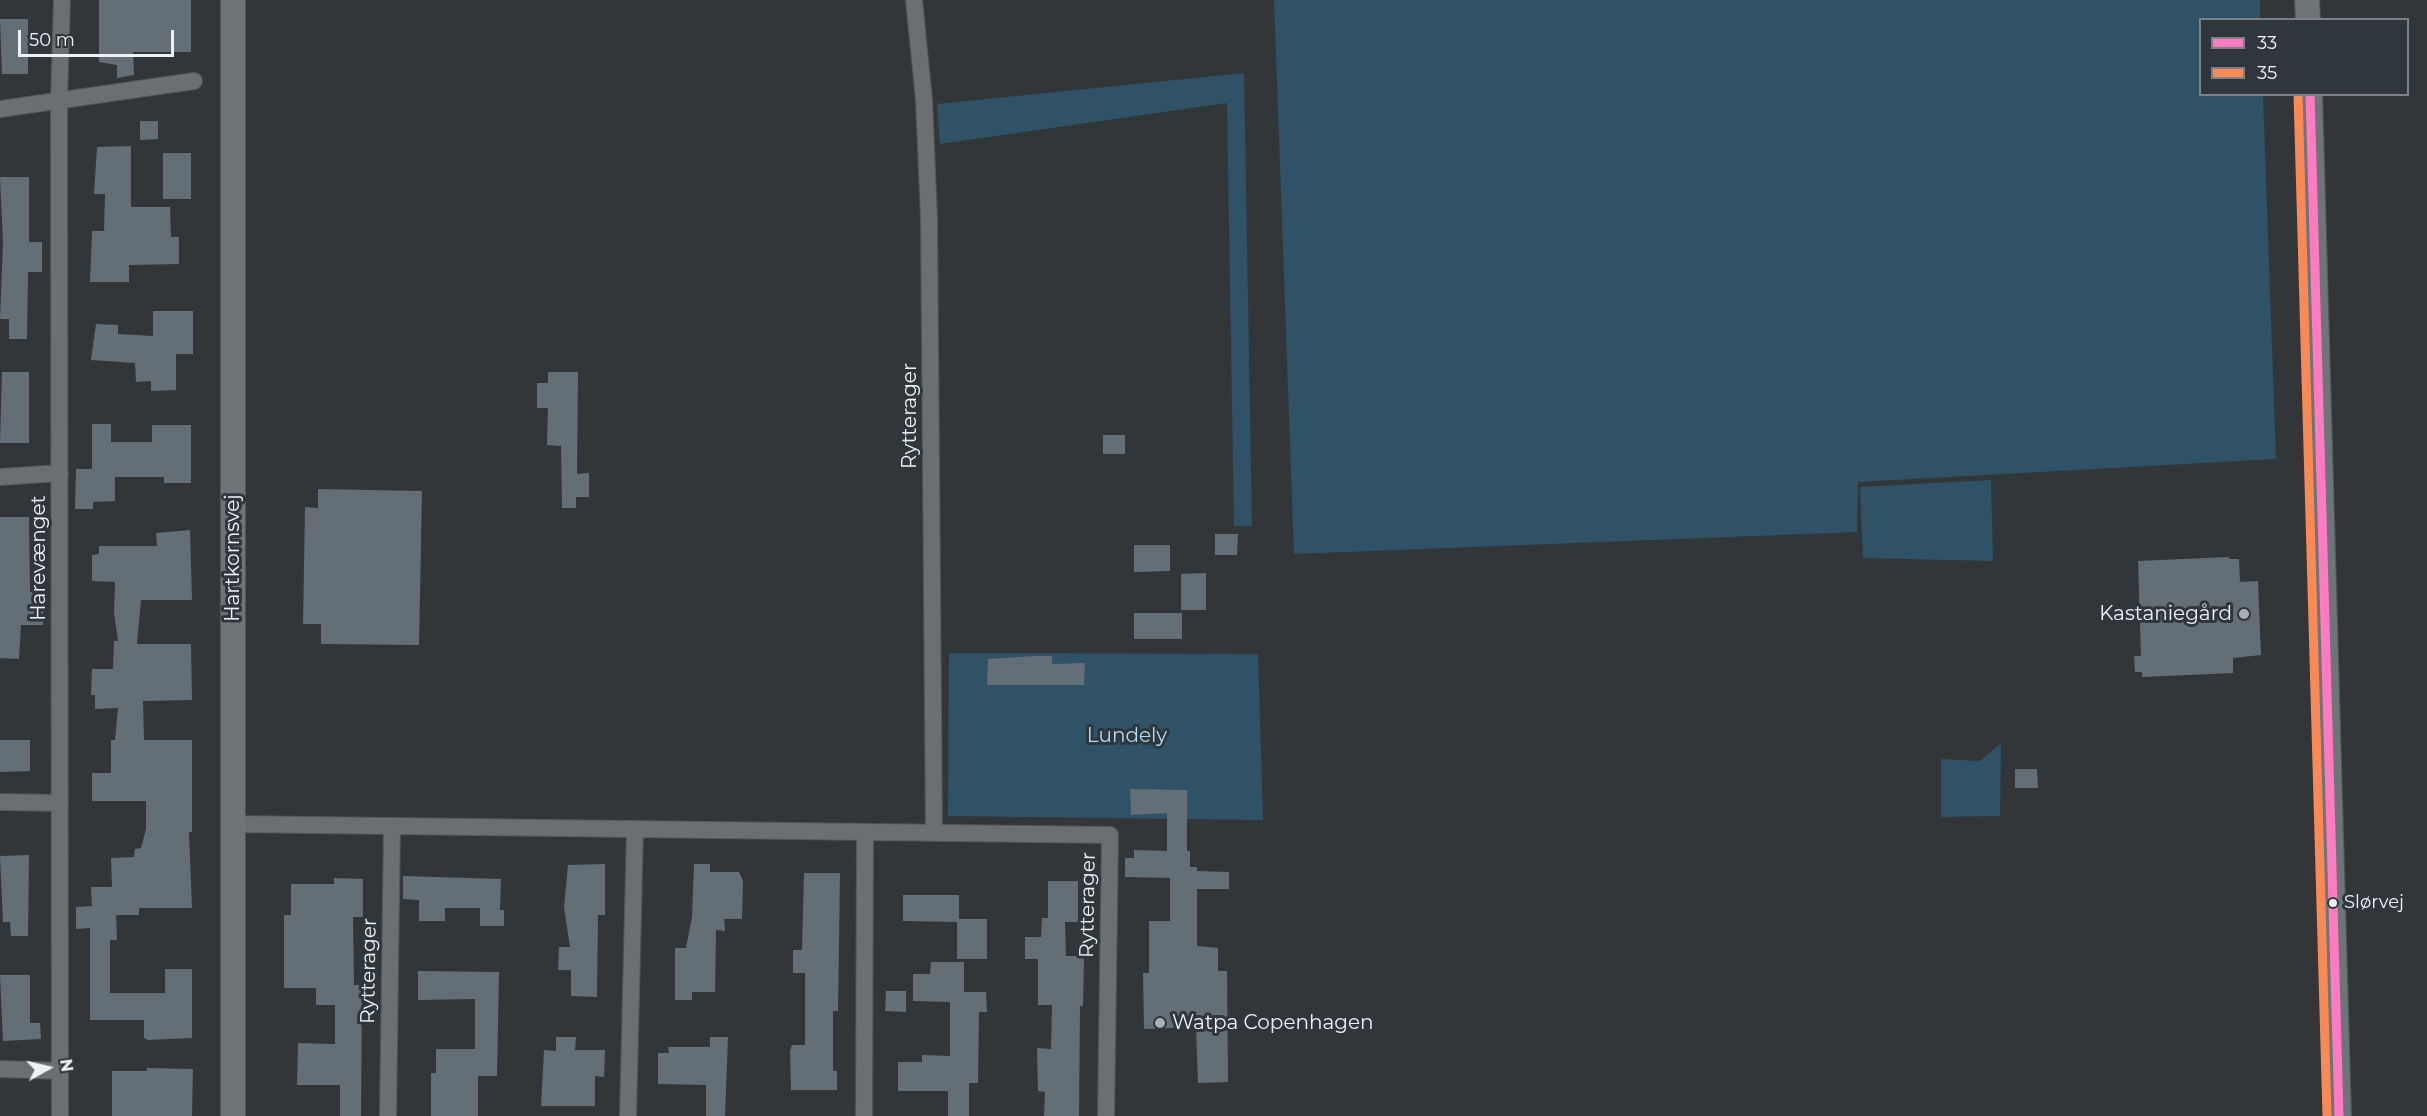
<!DOCTYPE html>
<html>
<head>
<meta charset="utf-8">
<style>
	body { margin:0 }
	#map { position:relative; width:2427px; height:1116px; overflow:hidden; background:#333639; font-family:Montserrat,sans-serif }
	canvas { display:block }
	.legend { position:absolute; left:2199px; top:18px; width:210px; height:78px; box-sizing:border-box; background:#30373c; border:2px solid #7b8186; margin:0; padding:8px 10px; list-style:none; font-size:18px; color:#ecf1f4 }
	.legend li { display:flex; align-items:center; gap:12px; height:30px }
	.legend b { width:30px; border:2px solid #7b8186 }
	.north { position:absolute; left:18px; top:1038px; width:60px; height:60px; -webkit-text-stroke:4px #30373c; paint-order:stroke; rotate:82deg; font-size:16px; font-weight:700; line-height:24px; text-align:center; color:#ecf1f4 }
	.north::after { content:''; display:block; margin:auto; width:21px; height:27px; background:#ecf1f4; clip-path:polygon(50% 0,100% 100%,50% 72%,0 100%) }
	.scale { position:absolute; left:18px; top:30px; width:156px; height:27px; box-sizing:border-box; border:3px solid #ecf1f4; border-top:0; padding-left:8px; font-size:18px; line-height:21px; white-space:nowrap; color:#ecf1f4; -webkit-text-stroke:4px #30373c; paint-order:stroke }
</style>
</head>
<body>
<div id="map">
<canvas width="2427" height="1116"></canvas>
<ul class="legend">
<li><b style="height:8px;background:#fe7ac1"></b>33</li>
<li><b style="height:8px;background:#f98a56"></b>35</li>
</ul>
<div class="north">N</div>
<div class="scale">50 m</div>
</div>
<script>
const context = document.querySelector('canvas').getContext('2d');
context.lineJoin = 'round';
function fill(path, color) { context.fillStyle = color; context.fill(path, 'evenodd'); }
const poly = rows => new Path2D(rows.map(r => 'M' + r).join(''));
function strokePath(path, color, width, dash) { context.strokeStyle = color; context.lineWidth = width; context.lineCap = dash ? 'butt' : 'round'; context.setLineDash(dash || []); context.stroke(path); }
function drawText(font, color, halo, rows, align = 'center') {
  context.font = font + ' Montserrat,sans-serif'; context.lineWidth = 6; context.setLineDash([]); context.textBaseline = 'middle'; context.strokeStyle = halo; context.fillStyle = color; for (const [text, x, y, turn = 0] of rows) {
    context.save(); context.translate(x, y); context.rotate((+turn || 0) * Math.PI / 180); context.textAlign = isNaN(turn) ? turn : align; if (halo) context.strokeText(text, 0, 0); context.fillText(text, 0, 0); context.restore();
  }
}
const green = poly([
	[1274,0,2260,0,2260,19,2200,20,2200,94,2263,95,2276,459,1858,482,1857,532,1294,554],
	[1244,73,1252,526,1234,526,1227,103,940,144,937,104],
	[1991,480,1993,561,1863,558,1860,487],
	[949,653,1258,654,1263,820,948,816],
	[2001,743,2000,816,1941,817,1941,759,1980,761]
]);
const building = poly([
	[99,0,191,0,191,52,133,52,134,75,117,78,117,65,99,62],
	[0,19,28,19,28,74,2,74],
	[140,121,158,121,158,139,140,140],
	[131,146,131,207,170,207,171,237,179,237,179,264,129,265,129,282,90,282,92,231,104,231,105,194,94,194,97,147],
	[163,153,191,153,191,199,163,199],
	[0,177,29,177,29,242,42,242,42,272,28,272,27,339,9,339,9,319,0,319,3,243],
	[153,311,193,311,193,354,176,354,176,390,151,391,151,381,136,382,135,363,91,360,96,324,118,325,118,334,153,336],
	[2,372,29,372,29,443,0,443],
	[548,372,578,372,577,474,589,473,589,497,576,497,576,508,562,508,561,446,547,445,548,408,537,408,537,383,548,383],
	[92,424,111,424,111,442,152,442,152,425,191,425,191,483,164,483,164,477,115,477,115,501,93,502,93,509,75,509,76,469,92,469],
	[1103,435,1125,435,1125,454,1103,454],
	[318,489,422,491,419,645,321,644,321,624,303,624,305,507,318,508],
	[0,517,29,517,30,592,43,592,43,625,21,625,19,659,0,658],
	[190,530,192,600,141,600,137,644,191,644,192,700,143,701,144,740,192,740,192,832,189,832,192,908,139,908,139,915,116,915,117,940,110,940,110,993,165,993,165,969,192,969,192,1038,148,1040,144,1038,144,1020,90,1020,90,928,76,929,76,907,92,906,91,887,112,887,111,858,134,857,135,849,141,848,146,829,146,801,92,801,92,773,111,773,111,740,115,740,118,708,95,709,95,695,91,695,92,669,113,669,114,641,118,641,114,612,115,582,92,581,92,555,99,554,99,546,157,546,156,533],
	[1215,534,1238,534,1237,555,1215,555],
	[1134,545,1170,545,1170,571,1134,572],
	[2229,557,2229,559,2239,559,2240,582,2258,581,2261,655,2233,658,2233,673,2142,677,2142,672,2135,672,2134,656,2141,656,2138,561],
	[1206,573,1206,610,1181,610,1181,574],
	[1134,613,1182,613,1182,639,1134,639],
	[1035,656,1052,656,1052,664,1085,663,1084,685,987,685,988,659],
	[0,740,30,740,30,771,0,772],
	[2015,769,2037,769,2038,788,2015,788],
	[1130,789,1187,790,1187,851,1190,851,1190,867,1197,867,1197,871,1229,872,1229,889,1197,889,1197,946,1218,948,1218,971,1227,971,1228,1082,1198,1083,1196,1027,1144,1029,1143,973,1149,973,1149,921,1170,921,1170,878,1125,877,1125,858,1134,858,1134,850,1167,851,1167,813,1131,815],
	[29,855,28,936,11,936,10,922,3,922,0,856],
	[605,864,605,915,598,915,597,997,571,996,571,970,558,970,559,947,570,947,564,907,568,865],
	[694,864,710,864,710,872,739,872,743,881,742,919,724,919,725,931,716,930,715,992,692,992,692,1000,675,1000,675,948,686,948,692,917],
	[804,873,840,873,838,1011,833,1011,833,1071,837,1071,837,1090,791,1090,790,1051,792,1045,805,1045,805,973,793,973,793,950,802,950],
	[403,876,501,879,500,910,504,910,504,926,480,926,480,908,445,908,445,921,419,921,419,900,403,899],
	[334,878,363,879,363,917,353,917,354,985,362,985,361,1116,340,1116,340,1085,297,1085,298,1043,335,1044,335,1005,316,1005,316,988,284,988,284,915,291,915,291,884,334,884],
	[1048,881,1078,881,1078,922,1065,922,1066,956,1084,956,1083,1006,1080,1006,1079,1116,1044,1116,1045,1092,1038,1091,1037,1048,1051,1049,1052,1005,1038,1005,1038,959,1025,959,1025,937,1041,937,1042,918,1048,918],
	[903,895,959,895,959,919,987,919,987,959,957,959,957,922,903,921],
	[931,962,964,962,964,992,986,992,987,1012,979,1012,978,1083,969,1083,969,1116,948,1116,948,1091,898,1091,898,1062,922,1062,922,1055,950,1056,950,1002,913,1001,913,974,930,974],
	[418,971,499,972,497,1076,478,1076,478,1116,431,1116,431,1073,436,1073,436,1049,475,1049,475,999,418,1000],
	[0,975,30,975,30,1023,40,1023,41,1039,3,1041],
	[886,991,906,991,906,1012,885,1011],
	[556,1037,576,1037,575,1050,605,1050,604,1077,595,1076,595,1106,541,1106,544,1050,556,1051],
	[710,1037,728,1037,725,1116,706,1116,706,1085,658,1084,658,1053,669,1053,668,1047,710,1047],
	[147,1068,193,1069,192,1116,112,1116,112,1071,147,1071]
]);
const street = poly([
	[914,0,924,100,929,218,934,833],
	[0,109,194,81],
	[0,477,60,473],
	[0,802,60,803],
	[233,824,1110,835,1106,1116],
	[0,1069,60,1071],
	[60,1116,59,100,62,0],
	[388,1116,392,826],
	[628,1116,635,829],
	[864,1116,865,832]
]);
const secondary = poly([
	[2307,0,2308,20],
	[2310,94,2339,1116],
	[233,1116,233,0]
]);
const bus1 = poly([
	[2310,94,2339,1116]
]);
const bus2 = poly([
	[2298,94,2327,1116]
]);
const markers = [
	[2244,614,6,"#abb0b3"],
	[2333,903,5,"#ecf1f4"],
	[1160,1023,6,"#abb0b3"]
];
const busNames = [
	["Slørvej",2344,903]
];
const streetNames = [
	["Rytterager",910,416,-90],
	["Harevænget",39,558,-90],
	["Hartkornsvej",233,558,-90],
	["Rytterager",1088,905,-89],
	["Rytterager",369,971,-89]
];
const poiNames = [
	["Kastaniegård",2232,614],
	["Watpa Copenhagen",1172,1023,"left"]
];
const parkNames = [
	["Lundely",1127,736]
];
fill(green, '#2f5266');
fill(building, '#636e76');
strokePath(street, '#525557', 18);
strokePath(secondary, '#525557', 26);
strokePath(street, '#6c6f71', 16);
strokePath(secondary, '#6e7579', 24);
strokePath(bus1, '#fe7ac1', 9);
strokePath(bus2, '#f98a56', 9);
for (const [x, y, r, color] of markers) { const dot = new Path2D(); dot.arc(x, y, r, 0, 2 * Math.PI); context.fillStyle = color; context.fill(dot); strokePath(dot, '#30373c', 2); }
drawText('18px', '#ecf1f4', '#30373c', busNames, 'left');
drawText('20px', '#ecf1f4', '#30373c', streetNames);
drawText('20px', '#ecf1f4', '#30373c', poiNames, 'right');
drawText('20px', '#aedbf7', '#30373c', parkNames);
</script>
</body>
</html>
